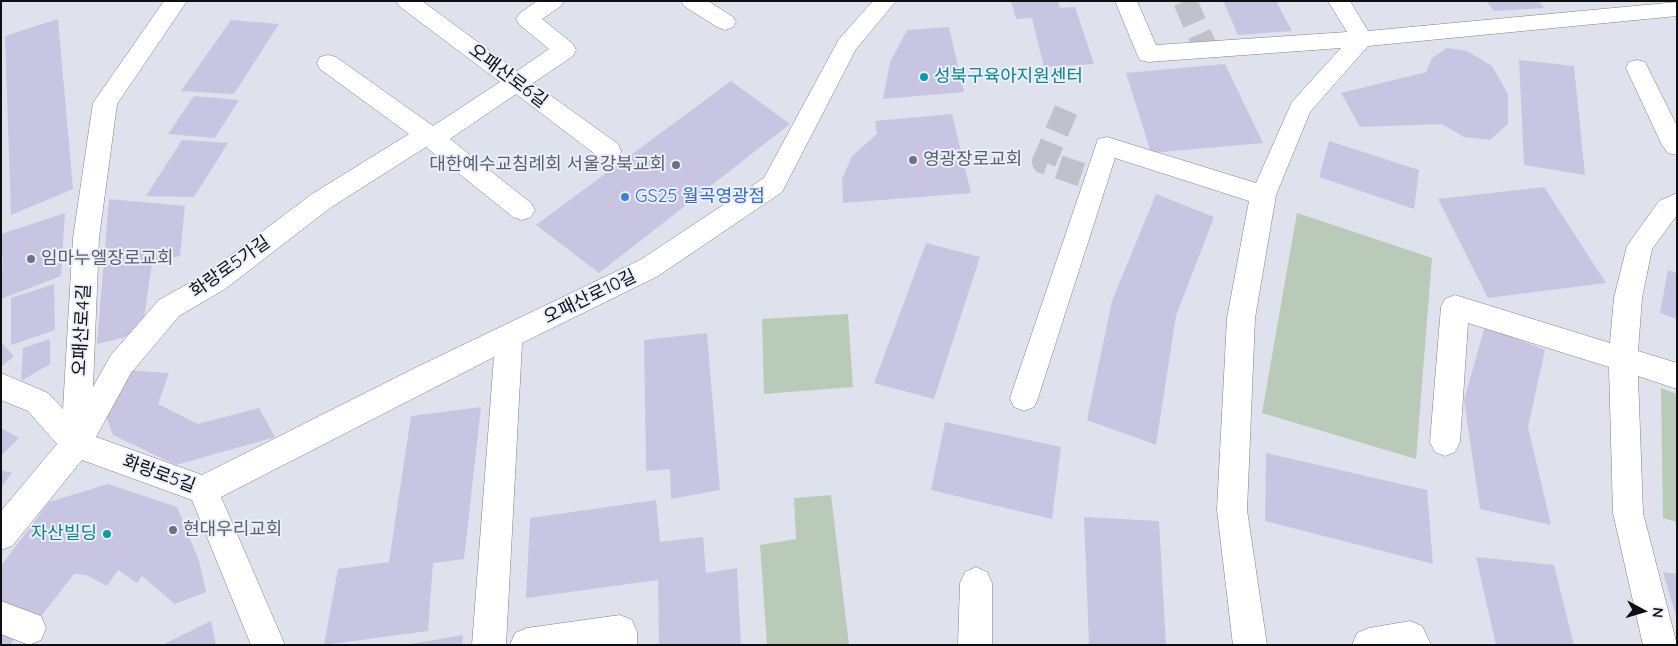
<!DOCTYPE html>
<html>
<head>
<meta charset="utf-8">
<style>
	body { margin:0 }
	#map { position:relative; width:1678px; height:646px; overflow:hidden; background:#dfe2ec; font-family:Quicksand,sans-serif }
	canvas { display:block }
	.frame { position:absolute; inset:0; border:2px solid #0e0f12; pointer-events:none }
	.north { position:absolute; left:1618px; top:586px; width:50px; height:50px; -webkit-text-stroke:4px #eceff9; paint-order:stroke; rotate:96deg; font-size:14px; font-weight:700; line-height:20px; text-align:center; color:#0e0f12 }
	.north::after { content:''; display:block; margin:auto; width:18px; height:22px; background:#0e0f12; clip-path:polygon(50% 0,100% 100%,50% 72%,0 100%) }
</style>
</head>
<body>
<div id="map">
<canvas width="1678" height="646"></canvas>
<div class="frame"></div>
<div class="north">N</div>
</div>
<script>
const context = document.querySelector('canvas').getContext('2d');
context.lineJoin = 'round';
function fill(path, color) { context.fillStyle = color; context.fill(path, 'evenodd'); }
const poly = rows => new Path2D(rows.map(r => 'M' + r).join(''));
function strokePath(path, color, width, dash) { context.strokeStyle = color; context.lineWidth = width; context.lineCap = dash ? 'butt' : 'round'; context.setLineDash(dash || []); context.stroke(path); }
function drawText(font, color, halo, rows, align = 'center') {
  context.font = font + ' Quicksand,"Noto Sans KR",sans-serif'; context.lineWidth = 4; context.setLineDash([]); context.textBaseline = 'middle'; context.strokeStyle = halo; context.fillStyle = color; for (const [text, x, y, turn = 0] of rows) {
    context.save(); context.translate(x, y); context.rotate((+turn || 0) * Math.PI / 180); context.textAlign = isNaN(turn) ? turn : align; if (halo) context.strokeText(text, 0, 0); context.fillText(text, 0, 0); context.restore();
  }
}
const green = poly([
	[1297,213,1432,258,1416,459,1262,413],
	[848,314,853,387,764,394,762,319],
	[1661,388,1677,394,1677,522,1663,518],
	[831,495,849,645,767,645,760,545,796,539,794,498]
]);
const building = poly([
	[1011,1,1058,1,1060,8,1075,7,1094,64,1044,67,1032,18,1016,19],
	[1223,1,1276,1,1292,31,1238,35],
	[1486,1,1539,1,1544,8,1494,11],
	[58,19,73,189,11,215,5,36],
	[231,20,279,24,234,94,181,91],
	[949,27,964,92,883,99,890,62,907,30],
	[1447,48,1467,51,1492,66,1508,94,1508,124,1490,140,1464,137,1442,124,1360,127,1341,93,1426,72,1432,58],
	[1519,60,1574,66,1585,175,1524,165],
	[1225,64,1263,143,1151,153,1126,73],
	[731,81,790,124,599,273,536,225],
	[194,96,239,100,215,138,168,134],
	[952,114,971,193,843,203,842,179,852,156,877,134,875,121],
	[182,140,228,143,194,197,146,196],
	[1329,141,1419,170,1414,209,1319,177],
	[1544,187,1606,283,1488,298,1438,199],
	[1156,194,1214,217,1176,316,1156,445,1087,420,1112,301],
	[109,199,185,206,180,256,152,262,142,333,97,344],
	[65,213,61,276,1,299,3,257,1,258,1,234],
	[926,243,980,257,934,399,874,383],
	[1668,270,1677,273,1677,319,1660,313],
	[54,284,55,330,11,345,11,298],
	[1485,326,1545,350,1528,427,1551,525,1480,509,1464,400],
	[707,333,720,490,671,499,670,469,646,471,644,340],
	[50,339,50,364,21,381,23,348],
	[1,342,14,356,1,367],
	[126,370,169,373,158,404,198,424,259,408,275,437,176,465,113,435,104,411],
	[481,407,464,559,433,563,428,631,324,645,338,569,389,562,411,416],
	[945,422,1061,447,1052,519,931,490],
	[1,428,19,438,1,456],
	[1266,453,1427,490,1433,564,1265,521],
	[1,470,12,473,1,487],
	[108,484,177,507,199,561,206,592,175,604,142,576,137,583,118,570,107,586,86,575,74,574,39,619,1,605,1,566,49,502],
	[656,500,660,542,703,537,706,573,737,568,741,645,659,645,658,580,526,598,530,518],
	[1084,517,1159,521,1166,645,1089,645],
	[1476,557,1554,565,1574,645,1496,645],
	[1663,572,1677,574,1677,616,1676,616],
	[211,621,216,645,162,645],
	[1,626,19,632,10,645,1,645],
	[463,635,462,645,411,645,411,644]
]);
const minorTunnel = poly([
	[1185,1,1206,49],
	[1066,110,1044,162,1094,179]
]);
const minor = poly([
	[164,1,187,1,117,104,99,238,93,387,111,355,159,300,207,273,312,194,409,134,320,69,317,63,320,57,328,55,336,57,433,126,500,82,399,6,396,1,422,1,517,71,549,49,519,24,516,19,519,14,537,1,564,1,561,6,542,19,573,44,576,50,573,56,533,83,618,144,621,151,618,158,609,160,600,158,516,94,450,139,531,203,535,210,531,217,522,220,513,217,426,147,330,208,225,289,179,316,131,373,96,437,202,475,417,367,640,260,764,178,839,39,873,1,896,1,856,49,782,192,658,276,522,343,506,645,472,645,494,357,221,497,285,645,251,645,192,500,82,460,12,546,1,550,1,511,57,444,28,411,1,400,1,373,48,393,63,409,73,238,93,103,164,1],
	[681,1,708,1,733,17,736,22,733,27,725,30,717,27,684,6,681,1],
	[1115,1,1137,1,1156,45,1347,32,1328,1,1350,1,1368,31,1677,2,1677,16,1368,46,1310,112,1276,195,1255,318,1247,510,1267,645,1233,645,1217,510,1227,318,1249,201,1115,158,1038,398,1034,407,1024,411,1014,407,1010,398,1098,139,1107,137,1256,183,1292,102,1341,48,1148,62,1140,60,1137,54,1115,1],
	[1637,60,1645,62,1677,126,1677,155,1668,153,1662,145,1626,68,1629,62,1637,60],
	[1677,193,1677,215,1652,249,1642,298,1638,351,1677,363,1677,389,1638,376,1643,513,1677,645,1643,645,1613,513,1609,367,1468,323,1460,442,1455,452,1445,456,1435,452,1430,442,1441,307,1445,299,1455,295,1610,343,1614,298,1627,246,1659,201,1677,193],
	[976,567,987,572,992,583,992,645,958,645,960,583,965,572,976,567],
	[1,601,41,616,46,628,41,640,29,645,1,634,1,601],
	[620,615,632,620,637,632,637,645,510,645,515,633,527,628,620,615],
	[1410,621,1422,626,1431,645,1352,645,1357,633,1369,628,1410,621]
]);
const markers = [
	[924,77,5,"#0f9aa8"],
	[913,160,5,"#6b7280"],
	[676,165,5,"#6b7280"],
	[625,197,5,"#3f7fe0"],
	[31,259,5,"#6b7280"],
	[173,530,5,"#6b7280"],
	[107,534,5,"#0f9aa8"]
];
const streetNames = [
	["오패산로6길",508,76,37],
	["화랑로5가길",230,267,-35],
	["오패산로10길",590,297,-26],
	["오패산로4길",82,330,-87],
	["화랑로5길",159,474,20]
];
const cultureNames = [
	["성북구육아지원센터",934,77],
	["자산빌딩",97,534,"right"]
];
const worshipNames = [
	["영광장로교회",923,160],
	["대한예수교침례회 서울강북교회",666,165,"right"],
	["임마누엘장로교회",41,259],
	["현대우리교회",183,530]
];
const shopNames = [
	["GS25 월곡영광점",635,197]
];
fill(green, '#b9cbb8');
fill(building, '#c8c5e2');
strokePath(minorTunnel, '#c0c2cb', 24, [24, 12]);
strokePath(minor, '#7e8189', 1);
fill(minor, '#fff');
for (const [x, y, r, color] of markers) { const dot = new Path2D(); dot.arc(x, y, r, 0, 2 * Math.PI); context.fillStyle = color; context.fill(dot); strokePath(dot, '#eceff9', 2); }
drawText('18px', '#0e0f12', '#eceff9', streetNames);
drawText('18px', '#0d838f', '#eceff9', cultureNames, 'left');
drawText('18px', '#5b616d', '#eceff9', worshipNames, 'left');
drawText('18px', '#366cbe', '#eceff9', shopNames, 'left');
</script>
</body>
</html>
